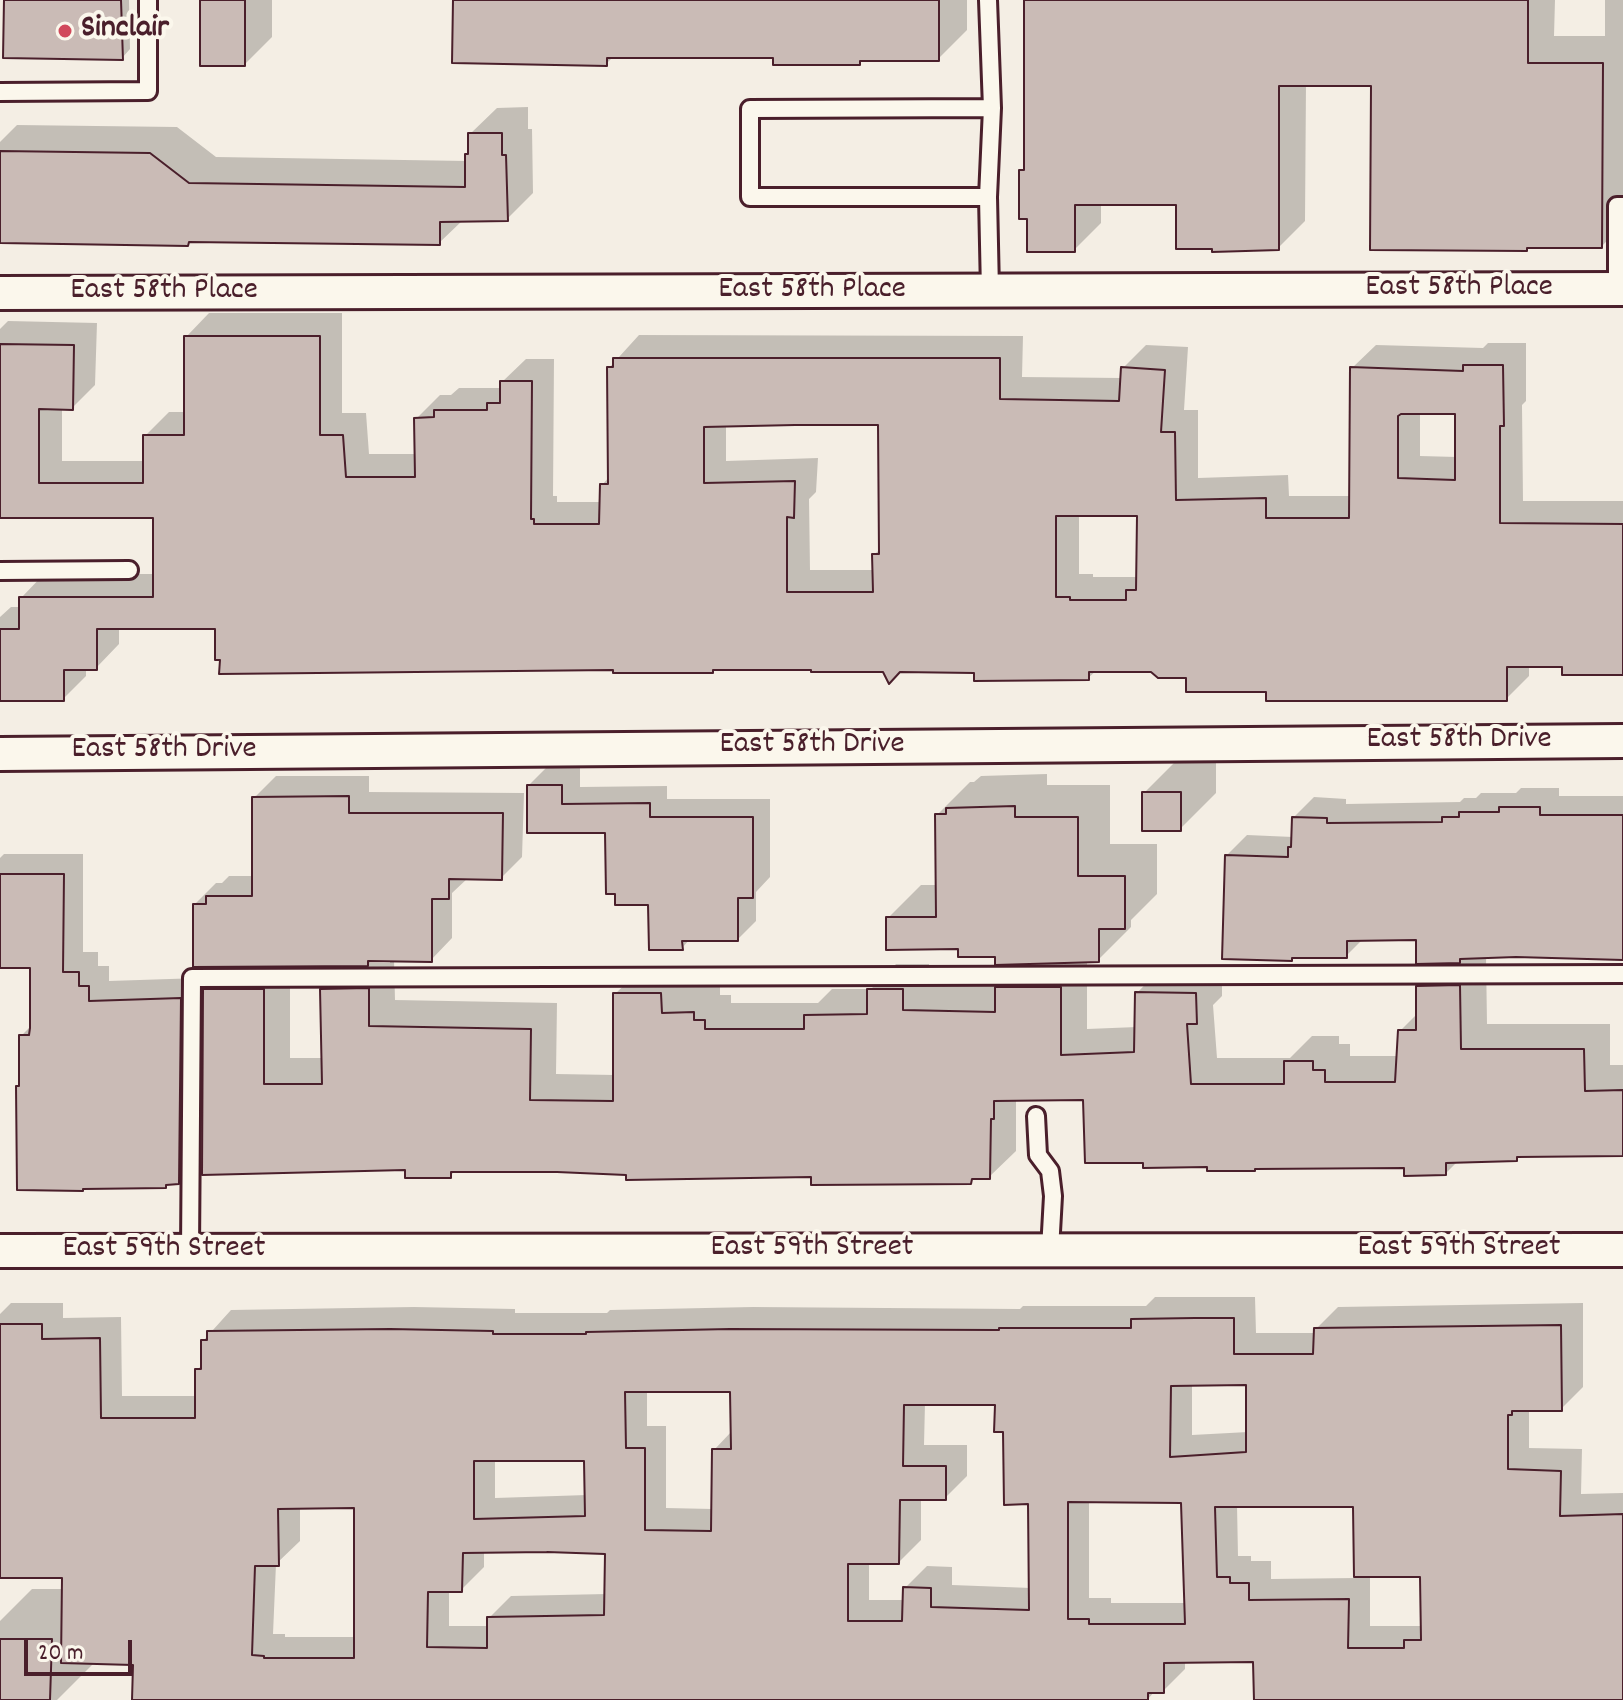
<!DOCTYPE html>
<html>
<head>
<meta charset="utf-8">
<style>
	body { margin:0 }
	#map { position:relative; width:1623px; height:1700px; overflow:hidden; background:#f4eee4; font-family:Dekko,sans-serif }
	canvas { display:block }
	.scale { position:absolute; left:24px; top:1640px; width:108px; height:36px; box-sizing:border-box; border:4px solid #4a1f2b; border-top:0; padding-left:10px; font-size:24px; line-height:28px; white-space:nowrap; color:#4a1f2b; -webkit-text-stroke:6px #fbf7ec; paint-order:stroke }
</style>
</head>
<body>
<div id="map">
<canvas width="1623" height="1700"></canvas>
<div class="scale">20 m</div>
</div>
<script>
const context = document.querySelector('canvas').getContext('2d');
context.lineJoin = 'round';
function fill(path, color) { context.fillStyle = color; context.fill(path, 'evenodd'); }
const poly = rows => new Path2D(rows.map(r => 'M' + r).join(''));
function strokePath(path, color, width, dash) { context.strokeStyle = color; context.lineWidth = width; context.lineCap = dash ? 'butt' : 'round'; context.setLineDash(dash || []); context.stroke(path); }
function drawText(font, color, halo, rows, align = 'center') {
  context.font = font + ' Dekko,sans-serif'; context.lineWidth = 8; context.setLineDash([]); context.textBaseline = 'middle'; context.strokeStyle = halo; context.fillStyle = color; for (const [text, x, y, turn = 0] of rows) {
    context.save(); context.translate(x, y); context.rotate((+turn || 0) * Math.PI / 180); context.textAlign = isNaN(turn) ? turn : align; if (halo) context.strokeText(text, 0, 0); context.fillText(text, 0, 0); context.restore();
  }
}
const shadow = poly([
	[6,0,129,0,130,49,122,58],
	[202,0,272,0,272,37,245,64],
	[455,0,967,0,967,30,938,59,864,59,859,63,775,56,614,56,606,64],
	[1026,0,1555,0,1554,36,1605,36,1605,0,1623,0,1623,224,1602,246,1530,246,1527,249,1373,84,1306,84,1305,221,1278,248,1178,203,1101,203,1101,223,1074,250,1029,217,1021,171,1026,167],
	[528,107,528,129,532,129,533,193,507,219,463,220,439,243,0,241,0,142,17,125,177,127,216,157,467,161,467,155,470,151,470,134,497,108],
	[209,313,342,313,342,413,366,413,369,454,417,454,416,419,440,395,451,395,459,388,502,388,502,382,526,359,554,359,553,496,557,496,557,502,601,502,602,485,610,476,609,368,639,335,1023,336,1022,377,1122,378,1123,368,1146,345,1188,347,1184,410,1198,410,1198,478,1288,475,1289,496,1351,496,1352,368,1376,345,1483,348,1488,343,1526,343,1526,401,1522,405,1523,501,1623,501,1623,674,1564,665,1529,665,1529,676,1506,699,1268,690,1152,670,1097,670,1088,678,976,671,813,668,716,668,712,671,615,668,217,627,119,627,119,644,96,668,86,668,86,676,63,699,0,699,0,617,11,607,21,607,21,598,44,574,155,574,155,516,0,516,0,329,8,321,97,323,95,385,72,408,62,408,62,461,145,461,145,436,169,412,186,412,186,337],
	[1420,412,1457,412,1457,457,1420,456],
	[880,423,881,548,874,555,874,570,810,570,809,499,816,492,818,458,726,461,726,425],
	[1079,514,1139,514,1138,577,1093,577,1093,574,1079,574],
	[1180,757,1216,757,1216,793,1180,829,1144,793],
	[547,767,580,767,580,787,667,786,667,799,770,799,770,877,756,892,756,921,738,939,690,939,682,948,650,903,607,831,529,785],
	[1047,774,1047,785,1110,785,1110,844,1157,844,1157,894,1131,920,1131,927,1098,960,1087,960,1087,1029,1137,1027,1137,993,1163,966,1222,967,1222,996,1213,1005,1217,1058,1290,1058,1312,1036,1339,1036,1339,1044,1350,1044,1350,1056,1399,1056,1400,1031,1418,1013,1418,986,1443,962,1418,938,1363,939,1346,956,1295,956,1292,959,1226,856,1247,835,1293,837,1294,817,1314,797,1346,799,1346,804,1460,802,1464,798,1476,798,1481,793,1516,793,1521,788,1559,788,1559,796,1623,796,1623,957,1486,956,1487,1024,1610,1024,1610,1065,1623,1065,1623,1165,1623,1155,1520,1155,1516,1159,1458,1161,1446,1173,1406,1166,1209,1165,1145,1161,1085,1098,1016,1099,1016,1151,989,1177,975,1177,971,1182,813,1175,456,1170,450,1176,407,1168,204,1173,205,990,230,965,195,904,216,883,222,883,229,876,254,876,254,798,276,776,369,776,369,792,524,793,522,857,501,878,468,878,452,893,452,938,431,960,394,959,395,1000,557,1003,556,1074,615,1075,615,994,642,968,687,967,687,987,720,987,720,995,731,995,731,1003,818,1003,832,989,871,989,896,964,929,964,929,985,998,986,1022,963,960,947,888,918,921,885,938,885,937,815,970,782,974,782,981,776],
	[373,959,390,959,390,963,369,963],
	[290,965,347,965,322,989,323,1058,290,1058],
	[4,854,83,854,83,952,98,952,98,966,109,966,109,981,200,978,199,1162,178,1182,168,1183,165,1186,18,1087,21,1084,21,1036,32,1025,32,966,0,966,0,858],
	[1155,1297,1255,1297,1256,1333,1316,1333,1316,1329,1338,1307,1583,1303,1583,1387,1561,1409,1529,1409,1529,1448,1582,1449,1581,1494,1623,1493,1623,1700,1265,1700,1255,1660,1185,1660,1185,1669,1163,1691,1155,1691,1147,1700,134,1700,135,1663,95,1662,57,1700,0,1700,0,1621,32,1589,64,1589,64,1576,0,1576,0,1314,11,1303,63,1303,63,1318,121,1317,122,1396,197,1396,197,1370,203,1364,203,1341,231,1310,414,1307,515,1309,515,1313,607,1313,610,1310,753,1307,1020,1309,1023,1306,1146,1306],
	[1248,1383,1248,1432,1192,1435,1192,1384],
	[647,1390,732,1390,732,1431,714,1450,713,1509,666,1508,666,1426,647,1426],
	[925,1403,997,1403,1030,1502,1031,1588,952,1585,952,1567,927,1566,905,1588,905,1600,869,1600,869,1562,899,1562,921,1540,921,1498,945,1498,967,1476,967,1445,924,1445],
	[495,1459,586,1459,587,1495,495,1498],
	[1089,1500,1183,1501,1186,1603,1111,1603,1111,1598,1089,1598],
	[1237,1505,1355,1505,1356,1578,1271,1579,1271,1561,1251,1561,1251,1556,1238,1556],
	[356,1506,356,1637,285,1637,285,1634,273,1634,276,1564,300,1541,300,1507],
	[484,1551,607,1552,607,1594,511,1596,489,1618,489,1626,449,1626,449,1590,461,1590,484,1567],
	[1370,1575,1422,1575,1423,1623,1420,1626,1370,1626]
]);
const building = poly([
	[4,0,121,0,123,60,3,58,4,0],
	[200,0,245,0,245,66,200,66,200,0],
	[453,0,939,0,939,61,860,61,860,65,773,65,773,58,607,58,607,66,452,63,453,0],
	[1024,0,1528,0,1528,63,1603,63,1602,248,1527,248,1527,251,1370,250,1371,86,1279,86,1279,250,1212,252,1212,249,1176,249,1176,205,1075,205,1075,252,1027,252,1027,219,1019,219,1019,170,1024,170,1024,0],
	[468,133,502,133,502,155,506,155,508,221,440,222,440,245,189,242,188,246,0,243,0,151,150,153,189,183,465,187,465,154,468,154,468,133],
	[184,336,320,336,320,435,343,435,346,477,415,477,414,418,434,417,434,410,487,410,487,403,500,403,500,381,532,381,531,519,534,519,534,524,599,524,600,484,608,484,607,367,613,367,613,358,1000,358,1000,399,1119,401,1121,367,1165,370,1161,432,1175,432,1176,500,1266,498,1266,518,1349,518,1350,367,1463,371,1463,365,1503,365,1504,426,1500,426,1500,523,1623,524,1623,675,1562,675,1562,667,1507,667,1507,701,1266,701,1266,692,1186,692,1186,678,1158,678,1151,672,1089,672,1089,680,974,681,974,673,900,672,889,684,883,672,811,672,811,670,713,670,713,673,613,673,613,670,219,674,220,660,215,660,215,629,97,629,97,670,64,670,64,701,0,701,0,629,19,629,19,597,153,597,153,518,0,518,0,344,74,345,73,410,39,409,39,483,143,483,143,435,184,435,184,336],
	[1401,414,1455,414,1455,480,1398,478,1398,416,1401,414],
	[795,425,878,425,879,554,872,554,873,592,787,592,787,517,794,518,795,481,704,483,704,427,795,425],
	[1056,516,1137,516,1136,590,1126,590,1126,600,1070,600,1070,597,1056,597,1056,516],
	[527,785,562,785,562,804,650,803,650,817,753,817,753,898,738,898,738,941,682,941,683,950,649,950,648,905,615,905,615,894,606,894,605,833,527,833,527,785],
	[1142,792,1181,792,1181,831,1142,831,1142,792],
	[349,796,349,813,503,813,502,880,449,879,449,899,432,899,432,962,368,961,368,966,193,967,193,904,206,904,206,896,252,896,252,797,349,796],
	[1015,806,1015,817,1078,817,1078,876,1125,876,1125,929,1099,929,1099,962,995,965,995,957,958,957,958,949,886,950,886,917,936,917,935,814,946,814,946,808,1015,806],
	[1499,807,1540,807,1540,815,1623,815,1623,960,1516,957,1460,959,1460,963,1416,964,1416,940,1347,941,1347,958,1292,958,1292,961,1222,959,1225,855,1288,857,1288,847,1291,847,1292,817,1327,818,1327,823,1442,822,1442,817,1459,817,1459,812,1499,812,1499,807],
	[0,874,64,874,63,972,79,972,79,986,89,986,89,1001,181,998,179,1184,166,1185,166,1188,83,1189,83,1191,17,1190,16,1086,19,1086,19,1035,29,1035,30,1028,30,968,0,968,0,874],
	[1460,985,1461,1049,1584,1049,1585,1091,1623,1090,1623,1156,1517,1157,1517,1161,1446,1163,1446,1175,1404,1176,1404,1168,1255,1169,1255,1171,1207,1171,1207,1167,1143,1168,1143,1163,1085,1163,1083,1100,994,1101,994,1119,991,1119,990,1179,972,1179,971,1184,811,1185,811,1177,626,1180,626,1175,557,1172,451,1172,451,1178,405,1178,405,1170,202,1175,203,989,264,989,264,1084,322,1084,320,989,369,988,369,1026,531,1029,530,1100,613,1101,613,993,661,993,662,1013,694,1012,694,1020,705,1020,705,1029,804,1029,804,1015,867,1014,867,989,903,989,903,1010,995,1012,995,987,1061,987,1061,1055,1134,1052,1135,992,1196,993,1197,1024,1187,1024,1191,1084,1284,1084,1284,1061,1313,1061,1313,1070,1325,1070,1325,1082,1395,1082,1398,1030,1416,1030,1416,986,1460,985],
	[1195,1318,1234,1318,1234,1354,1313,1354,1314,1328,1561,1325,1562,1411,1512,1411,1512,1415,1508,1415,1508,1469,1561,1471,1560,1516,1623,1514,1623,1700,1254,1700,1253,1662,1164,1663,1164,1693,1148,1693,1148,1700,132,1700,133,1665,61,1663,62,1578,0,1578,0,1324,42,1324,42,1339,100,1338,101,1418,195,1418,195,1369,201,1369,201,1340,207,1340,207,1331,390,1329,493,1331,493,1334,586,1334,586,1332,730,1329,999,1330,999,1328,1131,1328,1131,1319,1195,1318],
	[1246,1385,1246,1452,1170,1457,1171,1386,1246,1385],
	[625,1392,730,1392,731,1449,712,1449,711,1531,645,1530,645,1448,626,1448,625,1392],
	[904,1405,995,1405,994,1432,1003,1432,1004,1505,1028,1504,1029,1610,931,1607,931,1588,903,1587,902,1621,848,1621,848,1564,899,1564,900,1500,946,1500,946,1466,903,1466,904,1405],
	[474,1461,584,1461,585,1516,474,1519,474,1461],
	[1068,1502,1181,1503,1185,1624,1089,1624,1089,1619,1068,1619,1068,1502],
	[1215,1507,1353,1507,1354,1577,1420,1577,1421,1640,1404,1640,1404,1648,1348,1648,1349,1599,1249,1600,1249,1583,1230,1583,1230,1577,1217,1577,1215,1507],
	[354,1508,354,1658,264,1658,264,1656,252,1655,255,1566,279,1566,278,1509,354,1508],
	[547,1552,605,1554,604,1615,487,1617,487,1648,427,1647,428,1592,462,1592,463,1553,547,1552],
	[0,1639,52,1639,50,1700,0,1700,0,1639]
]);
const service = poly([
	[0,92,148,91,148,0],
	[988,197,992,108,988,0],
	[1617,289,1617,206,1623,206],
	[990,291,988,197,750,197,750,109,992,108],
	[0,571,129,570],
	[1036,1116,1038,1155,1050,1171,1053,1196,1050,1250],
	[190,1251,192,978,1623,974]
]);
const minor = poly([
	[0,293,1623,289],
	[0,754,1623,741],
	[0,1251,1623,1250]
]);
const markers = [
	[65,31,8,"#d1495b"]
];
const poiNames = [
	["Sinclair",81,31]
];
const streetNames = [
	["East 58th Place",1459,290],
	["East 58th Place",812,292],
	["East 58th Place",164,293],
	["East 58th Drive",1459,742],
	["East 58th Drive",812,747],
	["East 58th Drive",164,752],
	["East 59th Street",812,1250],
	["East 59th Street",1459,1250],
	["East 59th Street",164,1251]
];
fill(shadow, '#0003');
fill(building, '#cabbb6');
strokePath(building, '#4a1f2b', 2);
strokePath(service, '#4a1f2b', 22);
strokePath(minor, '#4a1f2b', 38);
strokePath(service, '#fbf7ec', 16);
strokePath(minor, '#fbf7ec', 32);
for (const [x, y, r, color] of markers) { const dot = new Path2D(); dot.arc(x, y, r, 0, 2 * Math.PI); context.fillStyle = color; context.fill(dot); strokePath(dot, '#fbf7ec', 3); }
drawText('bold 32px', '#4a1f2b', '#fbf7ec', poiNames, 'left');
drawText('32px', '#4a1f2b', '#fbf7ec', streetNames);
</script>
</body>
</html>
